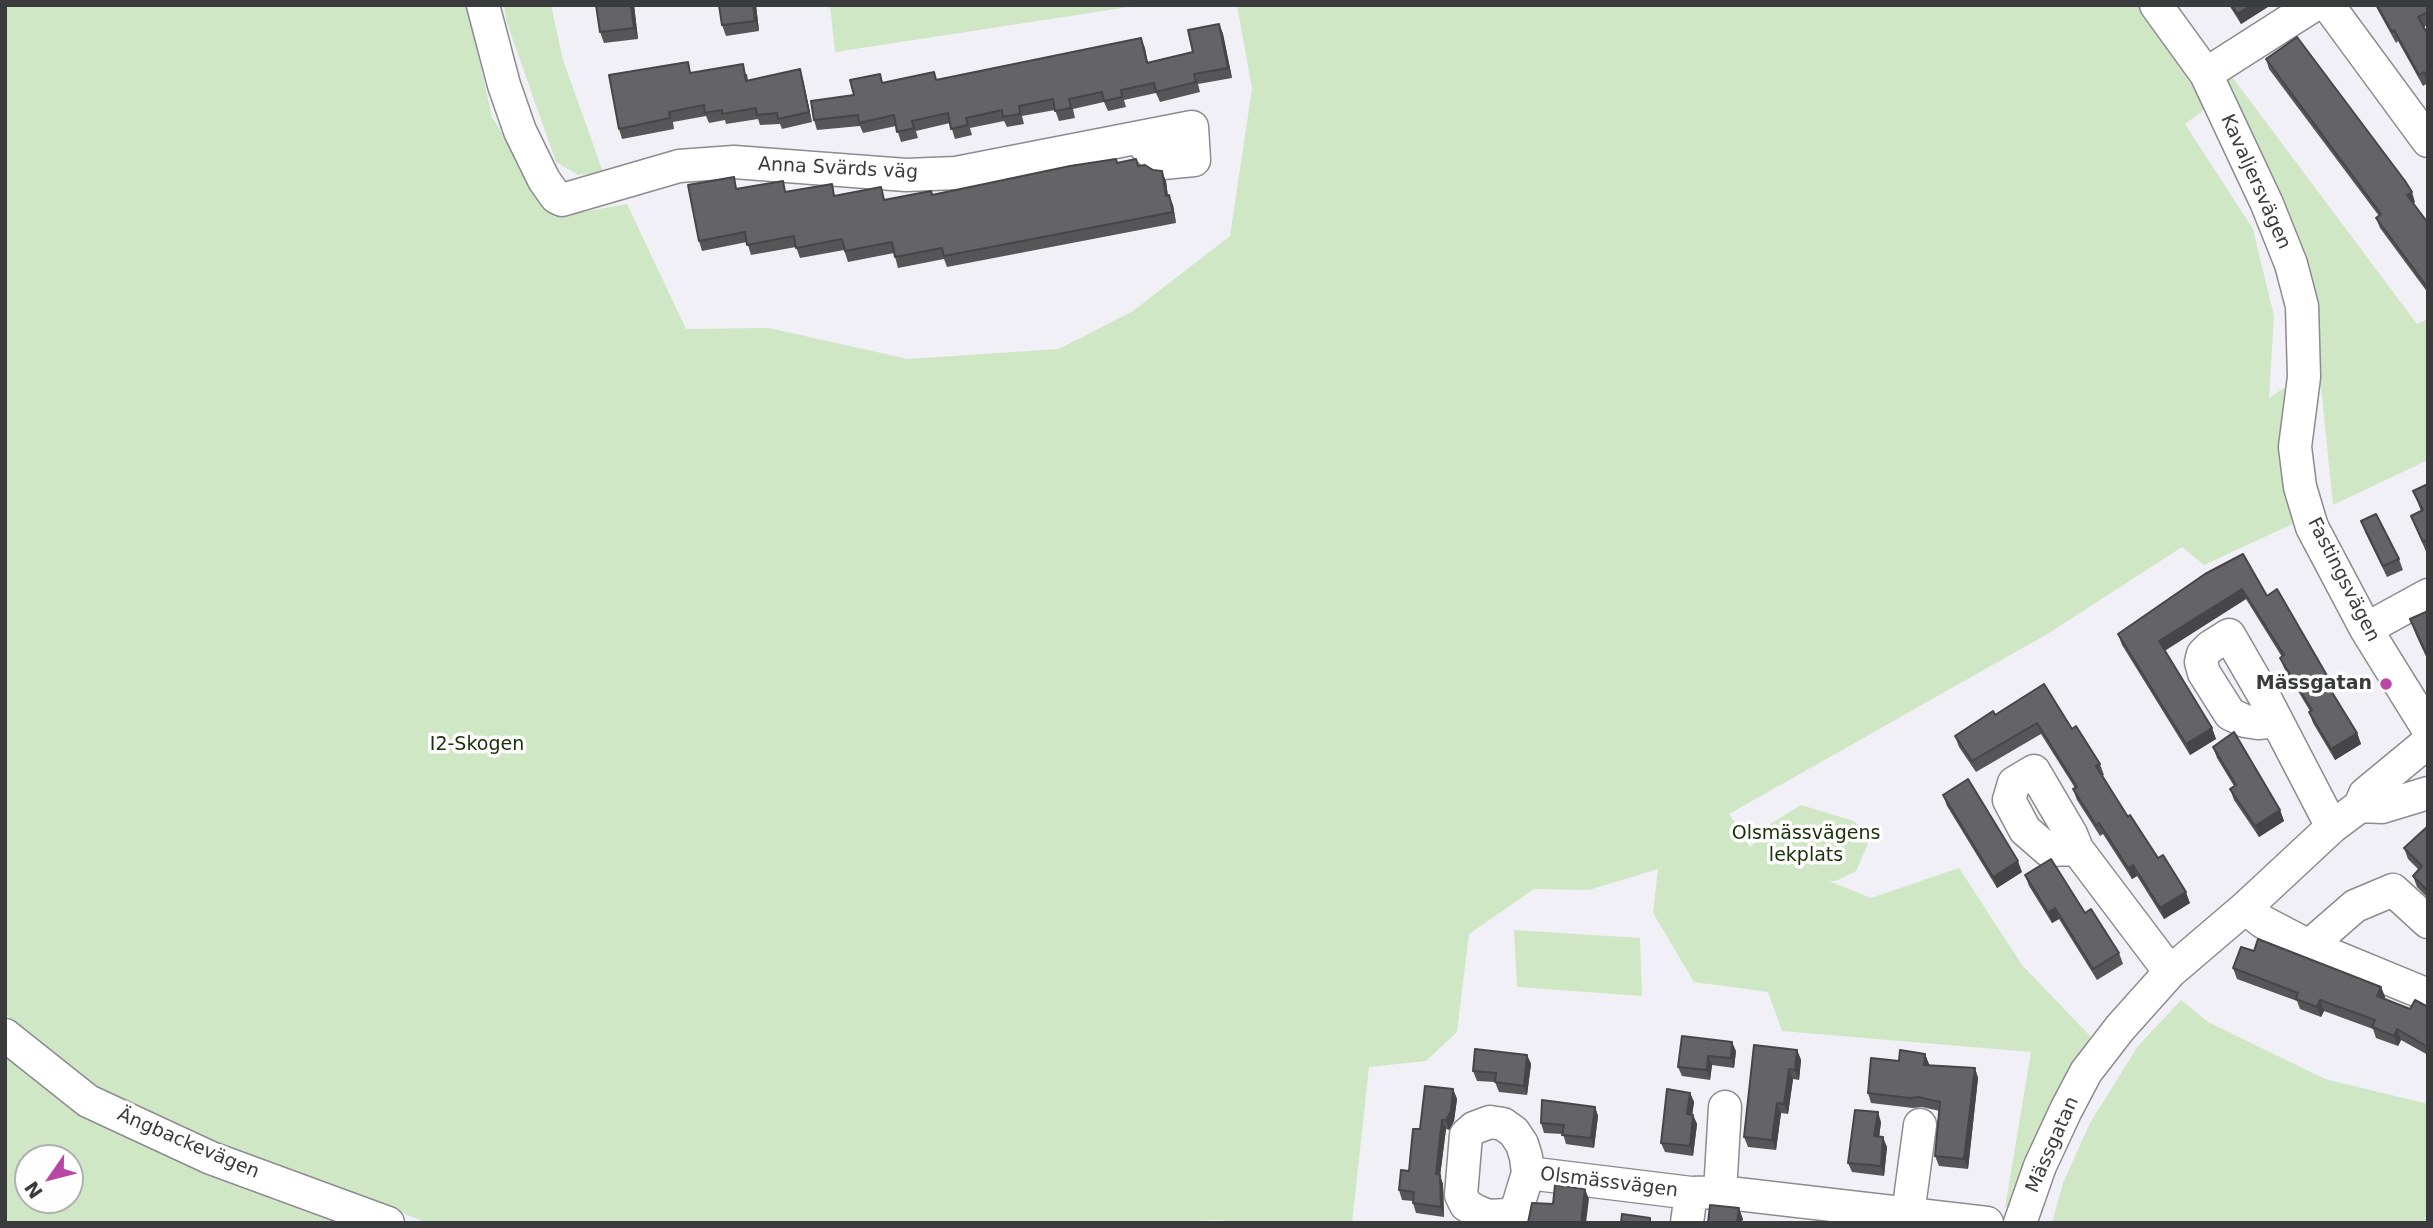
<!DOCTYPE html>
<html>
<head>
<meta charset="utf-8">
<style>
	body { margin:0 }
	#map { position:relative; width:2433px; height:1228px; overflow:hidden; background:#f0f0f6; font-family:"DejaVu Sans",sans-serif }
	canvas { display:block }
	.frame { position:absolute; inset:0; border:7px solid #3a3b3d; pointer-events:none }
	.north { position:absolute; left:14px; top:1144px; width:70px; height:70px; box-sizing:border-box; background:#fefefe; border:2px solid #b0b0b1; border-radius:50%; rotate:235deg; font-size:19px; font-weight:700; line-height:28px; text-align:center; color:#3a3b3d }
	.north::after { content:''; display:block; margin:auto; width:24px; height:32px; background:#b848a4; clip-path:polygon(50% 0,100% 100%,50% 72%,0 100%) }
</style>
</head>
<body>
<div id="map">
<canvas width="2433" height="1228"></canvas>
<div class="frame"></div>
<div class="north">N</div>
</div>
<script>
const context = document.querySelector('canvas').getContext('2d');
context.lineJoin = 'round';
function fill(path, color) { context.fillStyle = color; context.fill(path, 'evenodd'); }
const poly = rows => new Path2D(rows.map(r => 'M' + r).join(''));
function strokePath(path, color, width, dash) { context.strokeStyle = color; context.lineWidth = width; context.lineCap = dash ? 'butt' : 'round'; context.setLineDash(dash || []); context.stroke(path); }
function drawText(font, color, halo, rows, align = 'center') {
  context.font = font + ' "DejaVu Sans",sans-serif'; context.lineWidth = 7; context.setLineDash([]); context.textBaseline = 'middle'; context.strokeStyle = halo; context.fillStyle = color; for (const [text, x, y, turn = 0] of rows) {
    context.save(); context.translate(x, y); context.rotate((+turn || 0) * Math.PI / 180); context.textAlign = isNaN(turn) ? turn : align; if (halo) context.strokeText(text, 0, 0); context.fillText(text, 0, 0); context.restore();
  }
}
const green = poly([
	[5,5,467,5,492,117,555,217,627,204,686,329,769,328,908,359,1059,349,1133,311,1230,236,1252,89,1237,5,2139,5,2209,106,2185,124,2253,229,2274,316,2269,398,2287,386,2301,520,2204,565,2182,547,2049,633,1729,814,1750,847,1757,841,1754,834,1801,805,1854,821,1871,837,1856,871,1836,881,1829,881,1871,898,1959,868,2022,965,2092,1038,2052,1116,2021,1196,2005,1208,2031,1052,1782,1031,1768,992,1694,982,1653,913,1658,869,1589,890,1534,889,1469,934,1457,1032,1426,1061,1369,1067,1352,1223,1247,1223,1218,1220,1152,1223,428,1223,204,1138,94,1089,5,1014],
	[504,5,551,5,563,60,603,172,578,175,556,162,506,20],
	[830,5,1142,5,835,52],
	[2230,74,2417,324,2428,319,2428,460,2333,505,2314,318,2220,83],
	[1514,930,1640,938,1642,996,1517,987],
	[2181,1000,2208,1022,2325,1079,2428,1104,2428,1223,2052,1223,2063,1183,2090,1123,2138,1046],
	[5,1054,85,1118,209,1171,350,1223,5,1223],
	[28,1158,70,1158,70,1200,28,1200]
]);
const minor = poly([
	[483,5,504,85,520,131,544,180,556,197,562,200,679,166,734,162,906,175,956,173,1192,127,1194,160,1163,163,1146,147,1144,137],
	[2156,5,2206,74,2267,204,2291,264,2302,306,2304,377,2295,447,2300,487,2312,527,2366,629,2428,729],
	[2328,5,2428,141],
	[2206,74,2314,5],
	[2366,629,2428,595],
	[2276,721,2258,723,2245,721,2230,714,2204,673,2201,662,2203,654,2210,647,2229,635,2263,694,2332,827],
	[2360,806,2382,807,2428,793],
	[2077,849,2048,850,2025,830,2009,800,2014,783,2034,771,2071,834,2077,849,2170,972],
	[2245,908,2263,922,2309,946,2428,995],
	[2309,946,2355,906,2393,890,2428,922],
	[5,1035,88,1101,211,1158,388,1223],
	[1490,1122,1503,1124,1514,1132,1522,1144,1526,1157,1528,1173,1517,1209,1507,1215,1488,1216,1476,1211,1466,1205,1461,1195,1466,1135,1474,1128,1490,1122],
	[1528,1173,1691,1193,1720,1192,1987,1223],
	[1720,1192,1725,1107],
	[1908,1214,1920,1125],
	[1687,1223,1691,1193],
	[2020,1223,2040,1166,2066,1110,2086,1072,2120,1028,2170,972,2245,908,2332,827,2360,806,2365,794,2428,742]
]);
const wall = poly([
	[596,5,634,5,638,39,604,43,600,32],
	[719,5,756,5,759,31,726,36,722,25],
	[2229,5,2271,5,2241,24],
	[2375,5,2428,5,2428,25,2424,27,2428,35,2428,83,2423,86,2398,41,2396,43],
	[1219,24,1223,34,1232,78,1198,84,1200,92,1160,102,1156,93,1124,100,1126,107,1108,111,1104,102,1073,109,1075,118,1059,121,1055,110,1022,116,1024,124,1007,127,1004,121,970,128,972,135,955,139,950,123,916,131,918,138,901,142,896,126,863,133,860,126,817,130,814,120,854,95,883,83,937,80,1141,38,1148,63,1193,52],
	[2266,59,2415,202,2413,203,2428,223,2428,293,2380,228,2376,218,2379,216,2269,69],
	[692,73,747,74,748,80,803,80,812,122,782,129,780,124,760,125,758,119,726,124,725,120,709,123,706,116,673,122,674,129,622,139,619,129],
	[1136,159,1139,166,1166,181,1168,196,1173,205,1176,223,947,267,944,259,898,268,894,253,848,262,844,250,800,258,796,247,751,255,747,242,702,251,699,241,738,189,885,199,932,195],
	[2428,484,2428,554,2427,554,2411,516,2421,511,2413,491],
	[2361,521,2399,559,2403,570,2387,577,2365,532],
	[2205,574,2267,596,2329,679,2333,689,2331,690,2357,733,2361,744,2335,760,2313,723,2309,712,2310,711,2284,668,2280,658,2282,657,2246,599,2165,650,2212,728,2216,739,2190,755,2122,645,2118,634],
	[2428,611,2428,661,2416,635,2410,619],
	[1995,715,2072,729,2100,764,2104,775,2102,776,2128,817,2190,903,2164,919,2137,876,2132,879,2103,834,2100,836,2077,800,2073,789,2075,788,2041,734,1976,772,1959,747,1955,736],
	[2213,747,2280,810,2284,821,2259,837,2234,800,2230,789,2234,786,2217,758],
	[1943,795,2022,872,1997,888,1947,806],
	[2428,826,2428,898,2417,887,2413,876,2419,870,2408,859,2404,848],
	[2025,875,2085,913,2119,953,2123,964,2097,980,2059,919,2052,923,2029,886],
	[2254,951,2381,987,2385,997,2384,999,2410,1009,2428,1007,2428,1055,2401,1040,2398,1046,2376,1038,2373,1029,2324,1011,2321,1017,2300,1009,2297,1001,2237,979,2233,968],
	[1682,1036,1736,1051,1734,1068,1712,1065,1710,1080,1682,1076,1678,1067],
	[1797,1050,1801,1060,1799,1080,1793,1079,1788,1114,1781,1113,1776,1150,1748,1147,1744,1137],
	[1925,1054,1929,1065,1975,1068,1978,1078,1968,1169,1939,1166,1935,1156,1940,1111,1922,1107,1913,1108,1871,1103,1868,1093,1899,1061],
	[1527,1055,1531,1064,1527,1095,1499,1092,1495,1082,1477,1081,1473,1071],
	[1453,1089,1457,1099,1454,1121,1449,1130,1446,1129,1440,1176,1443,1184,1444,1217,1416,1213,1413,1203,1413,1201,1402,1200,1399,1190,1409,1171,1420,1129],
	[1690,1093,1694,1102,1692,1115,1693,1115,1697,1124,1693,1156,1665,1152,1661,1143],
	[1595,1107,1598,1116,1594,1148,1566,1144,1563,1134,1544,1133,1541,1123],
	[1881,1122,1879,1137,1887,1147,1884,1176,1852,1172,1848,1163]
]);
const shadedWall = poly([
	[631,5,634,5,638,39,634,28],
	[753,5,756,5,759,31,755,21],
	[2252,5,2271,5,2241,24,2237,14],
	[1219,24,1223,34,1232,78,1228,68],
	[1141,38,1145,48,1150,73,1147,63],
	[800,69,803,80,812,122,809,112],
	[1162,171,1166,181,1169,206,1166,196],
	[2412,192,2415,202,2411,205,2407,195],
	[1169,195,1173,205,1176,223,1173,212],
	[2242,589,2246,599,2163,652,2159,641],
	[2212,728,2216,739,2190,755,2186,744],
	[2357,733,2361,744,2335,760,2331,749],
	[2280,810,2284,821,2259,837,2255,826],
	[2018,861,2022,872,1997,888,1993,877],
	[2133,865,2137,876,2132,879,2128,868],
	[2186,892,2190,903,2164,919,2160,908],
	[2055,908,2059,919,2052,923,2048,912],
	[2381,987,2385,997,2381,1007,2377,996],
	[2320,1000,2324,1011,2321,1017,2317,1007],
	[2397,1029,2401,1040,2398,1046,2394,1036],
	[1732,1042,1736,1051,1734,1068,1731,1058],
	[1797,1050,1801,1060,1799,1080,1795,1070],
	[1925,1054,1929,1064,1927,1075,1924,1065],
	[1527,1055,1531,1064,1527,1095,1524,1086],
	[1708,1056,1712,1065,1710,1080,1707,1070],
	[1975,1068,1978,1078,1968,1169,1964,1159],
	[1789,1069,1793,1079,1788,1114,1784,1104],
	[1453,1089,1457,1099,1454,1121,1449,1130,1446,1120],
	[1690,1093,1694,1102,1691,1124,1687,1114],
	[1777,1103,1781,1113,1776,1150,1772,1140],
	[1595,1107,1598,1116,1594,1148,1591,1138],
	[1878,1112,1881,1122,1878,1146,1874,1136],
	[1693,1115,1697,1124,1693,1156,1690,1146],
	[1442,1120,1446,1129,1440,1176,1443,1184,1444,1217,1441,1207,1436,1174],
	[1883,1137,1887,1147,1884,1176,1881,1166],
	[1585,1189,1589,1199,1586,1223,1581,1223],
	[1739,1208,1743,1219,1742,1223,1737,1223]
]);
const building = poly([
	[596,5,631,5,634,28,600,32,596,5],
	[719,5,753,5,755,21,722,25,719,5],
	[2232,5,2252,5,2237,14,2232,5],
	[2377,5,2428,5,2428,12,2418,17,2428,35,2428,78,2424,72,2419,75,2394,30,2392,32,2377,5],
	[1219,24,1228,68,1194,74,1196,82,1156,92,1154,83,1121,90,1122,97,1104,101,1102,92,1069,99,1071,108,1055,111,1053,99,1019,106,1020,114,1003,117,1002,110,966,118,968,125,951,129,948,113,912,121,914,128,897,132,894,115,859,123,858,115,814,120,811,101,854,95,850,80,880,74,882,83,934,72,936,80,1141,38,1147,63,1193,52,1188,30,1219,24],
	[2297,37,2405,181,2412,192,2407,195,2428,223,2428,288,2376,218,2381,214,2266,59,2297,37],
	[688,62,690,73,743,64,746,81,800,69,809,112,778,119,777,113,757,115,756,108,722,114,722,110,705,113,704,105,669,112,670,118,619,129,609,75,688,62],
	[1116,159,1117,163,1136,159,1138,166,1145,165,1153,170,1162,171,1166,196,1169,195,1173,212,944,256,942,248,895,257,892,242,845,251,842,239,796,248,794,236,747,245,745,232,699,241,688,185,734,177,736,189,783,181,785,192,832,184,834,196,881,187,884,200,931,191,932,195,1070,166,1116,159],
	[2428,484,2428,539,2423,542,2411,516,2423,510,2413,491,2428,484],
	[2376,514,2399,559,2383,566,2361,521,2376,514],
	[2243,554,2267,596,2277,589,2329,679,2325,681,2357,733,2331,749,2309,712,2312,710,2280,658,2284,655,2242,589,2159,641,2212,728,2186,744,2118,634,2205,574,2243,554],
	[2428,611,2428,657,2410,619,2428,611],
	[2044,684,2072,729,2076,726,2100,764,2096,766,2128,817,2130,815,2158,858,2163,855,2186,892,2160,908,2133,865,2128,868,2099,823,2096,825,2073,789,2077,787,2037,723,1972,761,1955,736,1993,711,1995,715,2044,684],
	[2234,732,2280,810,2255,826,2230,789,2236,785,2213,747,2234,732],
	[1968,779,2018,861,1993,877,1943,795,1968,779],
	[2428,826,2428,891,2413,876,2422,866,2404,848,2428,826],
	[2051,859,2085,913,2091,909,2119,953,2093,969,2055,908,2048,912,2025,875,2051,859],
	[2258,939,2381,987,2377,996,2410,1009,2415,1000,2428,1007,2428,1047,2397,1029,2394,1036,2372,1027,2375,1020,2320,1000,2317,1007,2296,999,2298,993,2233,968,2241,947,2254,951,2258,939],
	[1682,1036,1732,1042,1731,1058,1708,1056,1707,1070,1678,1067,1682,1036],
	[1754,1045,1797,1050,1795,1070,1789,1069,1784,1104,1777,1103,1772,1140,1744,1137,1754,1045],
	[1475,1049,1527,1055,1524,1086,1495,1082,1496,1073,1473,1071,1475,1049],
	[1900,1050,1925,1054,1924,1065,1975,1068,1964,1159,1935,1156,1940,1102,1918,1097,1909,1098,1868,1093,1871,1058,1899,1061,1900,1050],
	[1425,1086,1453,1089,1451,1111,1446,1120,1442,1120,1436,1174,1440,1175,1441,1207,1413,1203,1414,1192,1399,1190,1401,1170,1409,1171,1413,1129,1420,1129,1425,1086],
	[1667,1089,1690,1093,1687,1114,1693,1115,1690,1146,1661,1143,1667,1089],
	[1542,1100,1595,1107,1591,1138,1562,1135,1564,1125,1541,1123,1542,1100],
	[1855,1110,1878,1112,1874,1136,1883,1137,1881,1166,1848,1163,1855,1110],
	[1555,1185,1585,1189,1581,1223,1528,1223,1532,1203,1553,1204,1555,1185],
	[1710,1205,1739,1208,1737,1223,1708,1223,1710,1205],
	[1622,1214,1650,1218,1650,1223,1621,1223,1622,1214]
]);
const markers = [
	[2386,684,7,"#b848a4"]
];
const streetNames = [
	["Anna Svärds väg",838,169,3],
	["Kavaljersvägen",2255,182,66],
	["Fastingsvägen",2343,580,63],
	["Ängbackevägen",188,1144,23],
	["Mässgatan",2053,1145,-66],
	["Olsmässvägen",1609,1183,7]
];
const poiNames = [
	["Mässgatan",2372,684]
];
const parkNames = [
	["I2-Skogen",477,745],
	["Olsmässvägens",1806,834],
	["lekplats",1806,856]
];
fill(green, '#d0e7c6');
strokePath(minor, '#8b8b90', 35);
strokePath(minor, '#fff', 32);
fill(wall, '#565659');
fill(shadedWall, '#464649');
fill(building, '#646468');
strokePath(building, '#464649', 2);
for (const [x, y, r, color] of markers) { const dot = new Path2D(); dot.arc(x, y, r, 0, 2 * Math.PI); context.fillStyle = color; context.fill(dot); strokePath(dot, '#fefefe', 2.5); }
drawText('19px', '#3a3b3d', '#fefefe', streetNames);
drawText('bold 19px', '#3a3b3d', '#fefefe', poiNames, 'right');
drawText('19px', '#173206', '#fefefe', parkNames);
</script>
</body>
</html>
